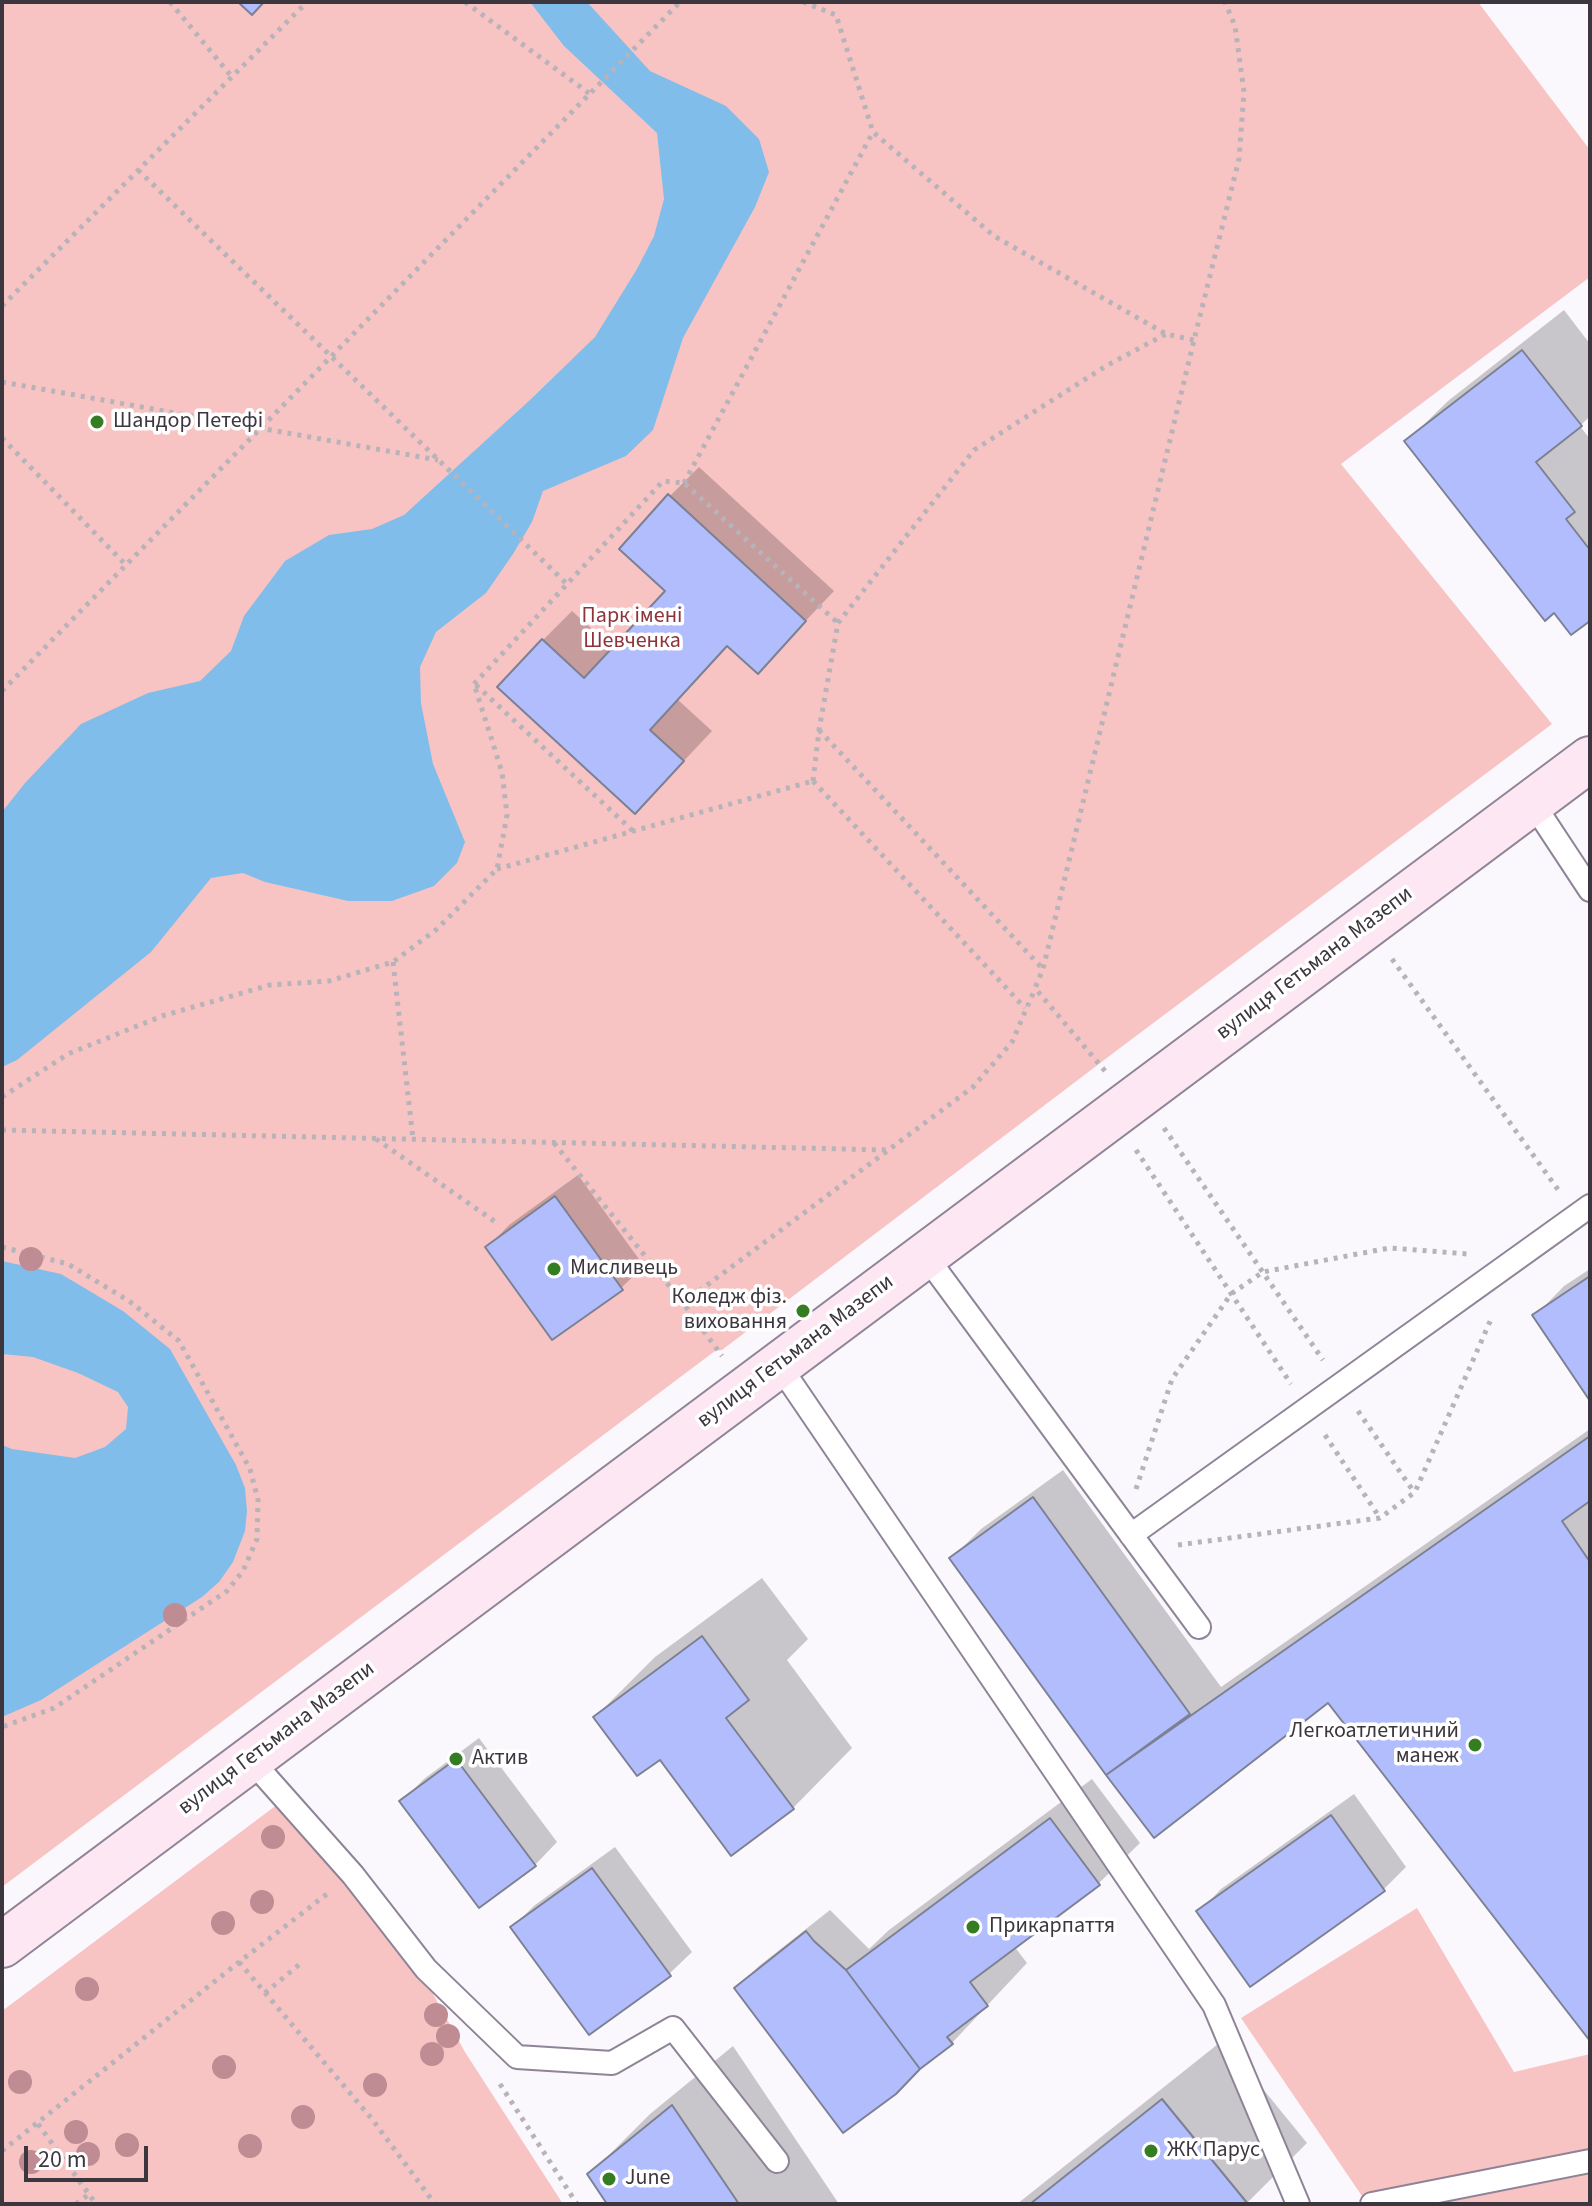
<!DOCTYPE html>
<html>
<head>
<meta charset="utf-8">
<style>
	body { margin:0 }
	#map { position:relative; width:1592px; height:2206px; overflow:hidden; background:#fbf8fd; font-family:"Source Sans 3",sans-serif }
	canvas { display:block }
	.frame { position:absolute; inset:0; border:4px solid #3c373f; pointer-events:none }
	.scale { position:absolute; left:24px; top:2146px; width:124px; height:36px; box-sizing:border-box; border:4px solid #3c373f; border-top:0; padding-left:10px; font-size:24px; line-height:28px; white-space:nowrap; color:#3c373f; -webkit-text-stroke:6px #fff; paint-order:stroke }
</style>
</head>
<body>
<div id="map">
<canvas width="1592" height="2206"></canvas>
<div class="frame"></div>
<div class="scale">20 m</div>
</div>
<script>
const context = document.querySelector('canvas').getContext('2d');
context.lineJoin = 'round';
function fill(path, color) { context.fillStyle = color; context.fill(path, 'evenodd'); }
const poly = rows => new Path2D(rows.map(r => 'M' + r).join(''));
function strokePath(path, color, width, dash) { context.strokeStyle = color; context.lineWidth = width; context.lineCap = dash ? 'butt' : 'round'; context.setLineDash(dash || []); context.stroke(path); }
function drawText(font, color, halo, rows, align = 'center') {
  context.font = font + ' "Source Sans 3",sans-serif'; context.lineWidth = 7; context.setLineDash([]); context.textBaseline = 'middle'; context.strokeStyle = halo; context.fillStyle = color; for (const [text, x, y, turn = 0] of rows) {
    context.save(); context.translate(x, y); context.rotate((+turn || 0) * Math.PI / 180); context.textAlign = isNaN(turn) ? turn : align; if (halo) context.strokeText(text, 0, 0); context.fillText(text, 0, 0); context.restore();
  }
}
const green = poly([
	[2,2,1478,2,1590,150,1590,277,1341,464,1552,724,1120,1048,722,1350,715,1351,2,1887],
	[282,1801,421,1972,465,2052,563,2204,2,2204,2,2011],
	[1417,1908,1514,2072,1590,2054,1590,2204,1269,2204,1366,2202,1241,2018]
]);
const water = poly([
	[530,2,587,2,650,71,726,106,759,139,769,172,755,207,683,338,653,430,626,456,543,491,532,522,513,554,486,593,436,632,420,667,421,703,433,764,465,842,457,863,434,886,392,901,348,901,265,882,243,873,211,878,151,952,17,1060,2,1067,2,812,25,783,81,724,148,693,200,681,231,651,244,616,285,561,329,535,372,529,404,515,530,400,595,337,637,269,654,236,664,199,657,133,564,46],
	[2,1261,61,1274,123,1311,170,1349,236,1465,245,1488,247,1511,245,1531,233,1562,219,1582,202,1597,41,1700,2,1717,2,1445,12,1449,75,1458,105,1447,126,1429,128,1407,118,1392,78,1373,33,1357,2,1354]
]);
const shadow = poly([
	[1564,310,1590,344,1590,416,1580,426,1590,439,1590,618,1407,441,1448,401],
	[699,467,834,591,758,671,729,644,677,699,712,731,664,782,543,640,572,611,614,649,668,591,670,496],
	[578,1175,644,1266,621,1288,487,1248,509,1225],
	[1590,1269,1590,1397,1535,1316,1564,1286],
	[1590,1429,1590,2038,1329,1700,1154,1835,952,1558,981,1529,1063,1470,1221,1687],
	[762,1578,808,1639,787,1660,852,1748,793,1808,660,1757,595,1717,655,1657],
	[479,1738,557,1842,535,1865,402,1801,424,1779],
	[1092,1779,1140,1843,1099,1883,1014,1946,1027,1963,952,2043,924,2063,737,1988,759,1966,830,1910,869,1949,889,1930],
	[1354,1794,1406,1867,1384,1889,1199,1912,1221,1889],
	[615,1847,692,1952,669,1974,512,1927,535,1905],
	[1223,2040,1307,2143,1246,2204,1017,2204],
	[733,2046,839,2204,609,2204,590,2174,650,2114]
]);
const building = poly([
	[238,2,264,2,252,15,238,2],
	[1522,350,1582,426,1536,462,1575,512,1566,519,1590,550,1590,621,1571,635,1554,613,1545,621,1404,441,1522,350],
	[668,494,806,621,758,674,727,646,650,730,684,761,635,814,497,687,542,639,584,678,665,591,619,549,668,494],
	[555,1196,623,1290,552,1340,485,1247,555,1196],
	[1590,1276,1590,1401,1532,1315,1590,1276],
	[1590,1436,1590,1501,1562,1521,1590,1562,1590,2041,1328,1703,1154,1838,1106,1775,1590,1436],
	[1033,1497,1190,1714,1106,1775,949,1558,1033,1497],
	[702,1636,749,1700,726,1718,794,1809,731,1856,660,1760,637,1776,593,1717,702,1636],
	[456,1759,536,1866,479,1908,399,1801,456,1759],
	[1331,1815,1385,1891,1250,1987,1196,1911,1331,1815],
	[1050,1818,1100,1885,970,1982,988,2006,947,2037,953,2044,920,2069,846,1970,1050,1818],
	[592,1868,671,1976,589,2035,510,1927,592,1868],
	[806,1931,814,1941,846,1970,920,2069,896,2094,843,2133,734,1988,806,1931],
	[1162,2099,1248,2204,1030,2204,1162,2099],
	[672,2105,739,2204,607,2204,587,2174,672,2105]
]);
const path = poly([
	[170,2,232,77],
	[465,2,590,94],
	[803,2,836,15,873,132,994,236,1166,334,1194,340],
	[138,170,567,584],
	[2,306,307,2],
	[2,382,438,460],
	[2,438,126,565],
	[684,483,873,132],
	[474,684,663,481,684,483,838,623],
	[476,685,633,831],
	[2,691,680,2],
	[819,730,1042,968],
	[813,781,819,730,838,623,974,450,1106,366,1166,334],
	[813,781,1025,1008],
	[497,869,813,781],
	[1392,959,1559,1191],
	[393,962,413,1139],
	[1105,1071,1035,988,1043,969,1194,340,1239,159,1244,92,1235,26,1225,2],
	[2,1097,68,1054,162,1016,270,985,329,981,393,962,437,929,497,869,507,815,502,772,474,684],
	[1164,1128,1323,1360],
	[2,1130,888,1150],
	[376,1139,497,1223],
	[554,1143,683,1303,722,1356],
	[1136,1150,1291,1384],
	[2,1247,68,1264,129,1301,179,1341,250,1469,258,1500,257,1539,243,1571,227,1591,54,1708,2,1727],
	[683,1303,973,1087,1012,1042,1035,989],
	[1358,1411,1414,1492],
	[1325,1435,1380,1518],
	[1136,1489,1172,1379,1231,1294,1263,1272,1389,1248,1468,1254],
	[1178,1545,1380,1518,1415,1492,1492,1317],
	[239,1962,372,2119,435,2204],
	[265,1993,300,1964],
	[500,2084,577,2204],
	[38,2124,96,2204],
	[2,2151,239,1962,327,1894],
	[76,2204,89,2194]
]);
const lane = poly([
	[1532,802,1590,890],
	[925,1255,1199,1627],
	[779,1365,1214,2005,1298,2204],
	[1131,1535,1590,1206],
	[250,1759,353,1875,426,1969,517,2057,612,2063,673,2028,777,2161],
	[1372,2204,1590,2161]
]);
const secondary = poly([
	[2,1945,1590,759]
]);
const trees = [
	[31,1259],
	[175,1615],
	[273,1837],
	[262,1902],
	[223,1923],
	[87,1989],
	[436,2015],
	[448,2036],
	[432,2054],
	[224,2067],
	[20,2082],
	[375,2085],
	[303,2117],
	[76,2132],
	[127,2145],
	[250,2146],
	[88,2154],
	[31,2162]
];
const markers = [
	[97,422,8,"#347d22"],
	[554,1269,8,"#347d22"],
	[803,1311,8,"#347d22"],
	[1475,1745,8,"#347d22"],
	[456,1759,8,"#347d22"],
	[973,1927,8,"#347d22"],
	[1151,2151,8,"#347d22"],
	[609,2179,8,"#347d22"]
];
const poiNames = [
	["Шандор Петефі",113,422],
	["Мисливець",570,1269],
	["Коледж фіз.",787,1298,"right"],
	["виховання",787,1323,"right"],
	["Легкоатлетичний",1459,1732,"right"],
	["манеж",1459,1757,"right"],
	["Актив",472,1759],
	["Прикарпаття",989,1927],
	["ЖК Парус",1167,2151],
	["June",625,2179]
];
const parkNames = [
	["Парк імені",632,617],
	["Шевченка",632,642]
];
const streetNames = [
	["вулиця Гетьмана Мазепи",1315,964,-37],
	["вулиця Гетьмана Мазепи",796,1352,-37],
	["вулиця Гетьмана Мазепи",277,1739,-37]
];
fill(green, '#f8c4c3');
fill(water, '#81bdeb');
fill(shadow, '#0003');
fill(building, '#b2bdfd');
strokePath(building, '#7c8093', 2);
strokePath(lane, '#8f8497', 26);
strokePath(secondary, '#8f8497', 48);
strokePath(path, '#b7b3b9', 5, [4, 6]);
strokePath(lane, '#fff', 22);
strokePath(secondary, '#fce7f3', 44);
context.fillStyle = '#be8c92';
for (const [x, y] of trees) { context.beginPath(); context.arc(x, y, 12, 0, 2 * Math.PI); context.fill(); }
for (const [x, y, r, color] of markers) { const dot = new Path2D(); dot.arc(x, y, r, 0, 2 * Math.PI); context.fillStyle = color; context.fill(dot); strokePath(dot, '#fff', 3); }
drawText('22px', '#3c373f', '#fff', poiNames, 'left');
drawText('22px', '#8d343b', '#fff', parkNames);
drawText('22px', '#3c373f', '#fff', streetNames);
</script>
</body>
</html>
